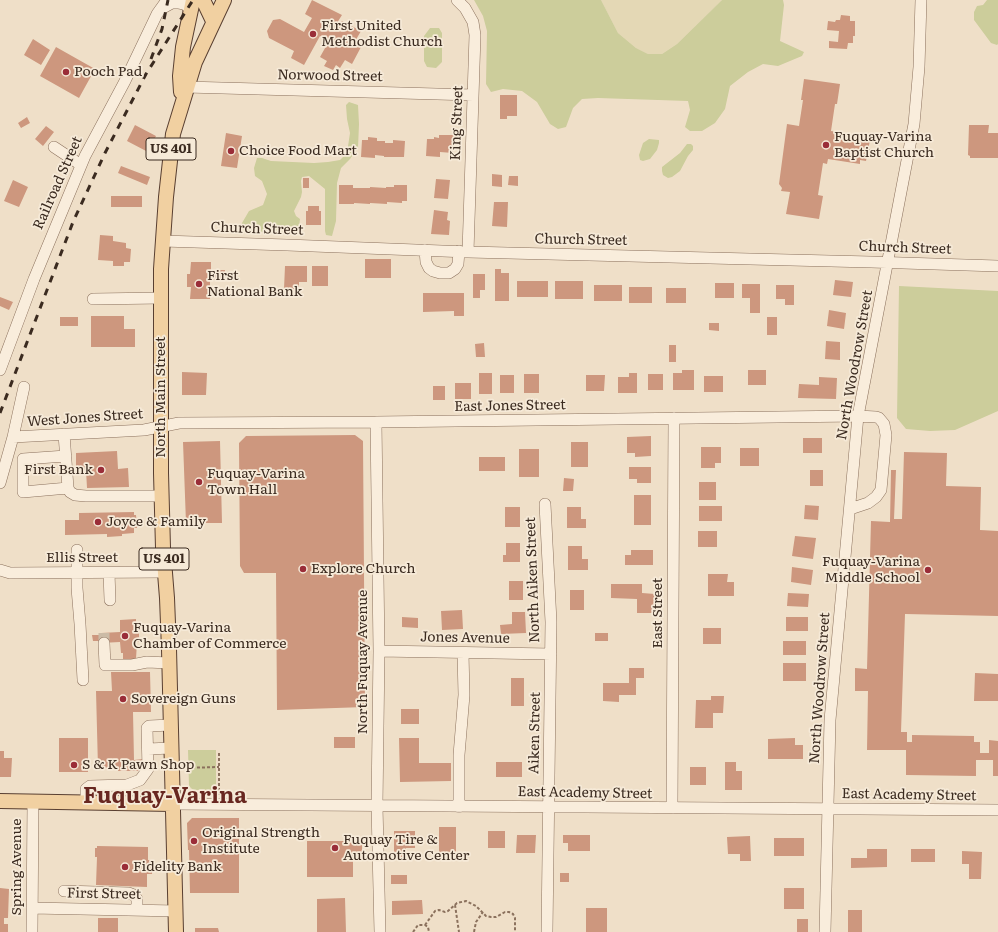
<!DOCTYPE html>
<html>
<head>
<meta charset="utf-8">
<style>
	body { margin:0 }
	canvas { display:block; background:#efdfc8 }
</style>
</head>
<body>
<canvas width="998" height="932"></canvas>
<script>
const context = document.querySelector('canvas').getContext('2d');
context.lineJoin = 'round';
function fill(path, color) { context.fillStyle = color; context.fill(path, 'evenodd'); }
const poly = rows => new Path2D(rows.map(r => 'M' + r).join(''));
function strokePath(path, color, width, dash) { context.strokeStyle = color; context.lineWidth = width; context.lineCap = dash ? 'butt' : 'round'; context.setLineDash(dash || []); context.stroke(path); }
function drawText(font, color, halo, rows, align = 'center') {
  context.font = font + ' Literata,serif'; context.lineWidth = 3.5; context.setLineDash([]); context.textBaseline = 'middle'; context.strokeStyle = halo; context.fillStyle = color; for (const [text, x, y, turn = 0] of rows) {
    context.save(); context.translate(x, y); context.rotate((+turn || 0) * Math.PI / 180); context.textAlign = isNaN(turn) ? turn : align; if (halo) context.strokeText(text, 0, 0); context.fillText(text, 0, 0); context.restore();
  }
}
const farmland = poly([
	[601,0,722,0,677,44,662,54,648,54,636,48,618,33]
]);
const green = poly([
	[474,0,601,0,618,33,636,48,648,54,662,54,677,44,722,0,783,0,784,5,780,41,804,52,802,56,778,66,763,64,748,72,730,86,725,109,715,123,702,131,690,131,685,127,690,110,688,101,598,98,582,99,573,108,566,127,558,129,550,124,537,102,522,91,503,89,491,92,486,84,487,31,483,16],
	[987,0,998,0,998,44,997,45,991,43,974,20,974,12,977,6,983,5],
	[430,28,439,28,442,33,442,62,436,68,427,67,424,61,424,36],
	[349,102,358,105,359,124,358,148,350,159,341,168,337,183,336,221,332,236,326,235,325,231,325,189,309,176,302,177,301,181,302,192,301,197,294,211,296,216,300,219,299,227,294,232,282,234,263,232,246,234,243,231,242,223,249,211,263,205,267,194,262,181,255,176,254,168,257,158,262,158,271,161,314,163,328,162,340,160,347,153,350,133,347,119,346,105],
	[649,139,659,140,659,143,657,150,650,159,643,161,640,160,639,155,643,143],
	[687,144,691,144,693,146,693,150,688,156,680,171,672,177,668,178,663,175,662,171,662,167,680,153],
	[899,286,998,291,998,411,955,430,930,431,906,429,897,418],
	[188,750,216,750,216,790,193,790,189,786]
]);
const building = poly([
	[312,0,342,15,335,26,338,28,342,21,361,31,354,43,361,47,352,64,345,60,340,68,336,65,333,70,324,66,327,61,320,57,329,41,320,36,304,65,291,58,294,51,269,38,267,31,273,20,280,19,304,32,312,18,305,14],
	[841,15,850,16,850,21,855,21,855,36,853,36,853,43,848,43,847,49,829,48,829,41,838,42,839,31,827,30,828,21,835,22,836,20,840,20],
	[33,39,50,50,41,65,24,55],
	[56,47,95,69,79,98,40,76],
	[804,79,840,84,837,104,835,104,831,131,863,136,863,139,870,140,866,161,860,160,860,164,828,159,827,164,823,163,818,195,823,196,819,219,786,214,790,192,781,191,782,188,779,184,787,124,799,126,803,100,801,100],
	[500,95,517,95,517,116,507,116,507,119,500,119],
	[27,117,30,123,21,128,18,123],
	[135,125,156,136,148,152,127,141],
	[969,125,989,125,988,133,998,133,998,158,970,158,970,156,968,155],
	[46,126,54,132,43,146,35,139],
	[226,133,242,136,237,168,221,166],
	[439,135,454,135,453,153,440,152,440,157,426,156,427,139,434,139,434,137,439,138],
	[368,137,377,138,377,141,385,141,385,143,393,143,393,140,405,141,404,157,384,157,384,156,375,155,375,158,361,157,362,140,368,140],
	[121,166,150,177,147,185,118,173],
	[492,174,502,175,502,187,492,186],
	[509,176,518,176,518,186,508,185],
	[303,178,309,178,309,188,303,188],
	[436,179,450,180,448,199,434,198],
	[13,180,28,187,19,207,4,201],
	[339,185,353,185,353,188,370,188,370,187,386,188,386,187,394,187,394,185,407,185,407,201,402,201,402,203,387,202,387,204,370,203,370,204,354,203,354,204,339,204],
	[111,196,142,196,142,207,111,207],
	[494,202,508,202,507,227,492,226],
	[308,206,319,206,319,211,321,211,321,225,306,225,306,211,308,211],
	[434,210,448,212,447,220,450,221,449,235,431,234],
	[100,235,113,236,113,241,126,243,126,248,131,249,130,262,124,262,124,266,113,266,113,261,98,260],
	[365,259,391,259,391,278,365,278],
	[191,262,211,262,211,270,225,270,225,280,210,280,210,299,190,299,191,287,187,287,187,274,190,274],
	[285,266,307,266,307,282,299,282,299,289,284,289],
	[312,266,328,266,328,286,312,286],
	[495,269,501,269,501,273,509,273,509,301,495,301],
	[473,274,485,274,485,290,480,290,480,298,473,298],
	[835,280,853,282,851,297,833,295],
	[517,281,548,281,548,297,517,297],
	[555,281,583,281,583,299,555,299],
	[715,283,734,283,734,298,715,298],
	[742,284,760,284,760,313,750,313,750,298,742,298],
	[594,285,622,285,622,301,594,301],
	[776,285,794,285,794,305,785,305,785,299,776,299],
	[629,287,652,287,652,303,629,303],
	[666,288,686,288,686,303,666,303],
	[423,293,464,293,464,316,454,316,454,311,423,312],
	[0,297,13,302,9,310,0,306],
	[829,310,846,313,844,329,827,326],
	[91,316,124,316,124,329,135,329,135,347,91,347],
	[60,317,78,317,78,326,60,326],
	[767,317,777,317,777,335,767,335],
	[709,323,719,323,719,331,709,330],
	[826,341,840,342,840,360,825,359],
	[484,343,485,357,476,357,475,344],
	[669,345,676,345,676,362,669,362],
	[682,370,694,370,694,390,673,390,673,373,682,373],
	[748,370,766,370,766,385,748,385],
	[182,372,207,373,206,395,182,395],
	[479,373,492,373,492,394,479,394],
	[629,373,637,373,637,393,618,393,618,377,629,377],
	[524,374,539,374,539,393,524,393],
	[648,374,663,374,663,390,648,390],
	[500,375,514,375,514,393,500,393],
	[586,375,605,375,604,391,586,391],
	[704,376,723,376,723,392,704,392],
	[819,377,837,378,836,399,798,398,799,384,819,385],
	[455,383,471,383,471,399,455,399],
	[433,386,445,386,445,400,433,400],
	[355,435,363,441,365,707,277,710,276,573,244,573,240,566,239,443,246,436],
	[651,436,651,456,635,457,635,453,627,453,627,437],
	[803,438,822,438,822,453,803,453],
	[220,441,222,523,186,523,183,442],
	[571,442,588,442,588,467,571,467],
	[701,447,721,447,721,463,715,463,715,468,701,468],
	[740,448,759,448,759,466,740,466],
	[519,449,539,449,539,477,519,477],
	[117,451,118,469,128,468,129,487,87,488,86,470,76,470,76,453],
	[904,452,947,453,946,486,981,487,980,530,998,531,998,616,905,614,901,732,907,732,907,742,912,742,912,735,974,736,974,742,980,742,980,753,989,753,989,740,998,741,998,776,993,776,993,760,976,760,976,776,906,775,906,750,867,750,868,691,855,691,855,668,867,669,871,521,890,522,891,470,896,470,894,519,902,519],
	[479,457,505,457,505,471,479,471],
	[629,467,651,467,651,483,637,483,637,479,629,479],
	[810,470,823,470,823,486,810,486],
	[564,478,574,479,573,491,563,491],
	[699,482,716,482,716,500,699,500],
	[634,495,651,495,651,525,634,525],
	[805,505,819,506,818,520,804,519],
	[699,506,722,506,722,521,699,521],
	[505,507,520,507,520,527,505,527],
	[567,507,581,507,581,519,586,519,586,528,567,528],
	[134,512,134,515,136,515,137,528,134,528,134,533,122,534,122,536,107,537,107,534,65,535,65,520,79,520,79,513],
	[698,531,717,531,717,547,698,547],
	[795,536,816,538,813,559,792,556],
	[506,543,520,543,520,562,503,562,503,555,506,555],
	[568,546,582,546,582,559,588,559,588,570,568,570],
	[631,550,653,550,653,565,625,565,625,555,631,555],
	[792,567,813,570,811,585,791,582],
	[708,574,728,574,727,582,734,582,734,596,708,596],
	[509,581,523,581,523,600,509,600],
	[611,584,642,584,642,593,655,594,655,613,637,613,637,599,611,598],
	[570,590,584,590,584,610,570,610],
	[788,593,809,594,808,607,787,606],
	[462,610,463,629,442,630,441,611],
	[512,612,525,612,526,633,501,634,500,625,512,624],
	[402,617,418,618,418,628,402,627],
	[786,617,808,617,808,631,786,631],
	[136,619,136,631,139,631,139,642,137,642,136,659,123,659,123,653,121,653,120,642,101,643,101,641,93,641,92,635,101,635,101,633,120,632,120,620],
	[703,628,721,628,721,644,703,644],
	[595,633,608,633,608,641,595,641],
	[783,641,806,641,806,655,783,655],
	[783,663,806,663,806,681,783,681],
	[629,668,644,668,644,678,636,678,636,695,619,695,619,702,603,701,603,683,629,683],
	[111,672,150,672,151,712,133,712,134,760,143,759,144,771,118,771,118,768,98,768,96,691,112,691],
	[975,673,998,674,998,701,974,701],
	[511,678,524,678,524,706,511,706],
	[711,696,724,696,723,713,713,713,713,728,695,728,696,700,711,700],
	[401,709,419,709,419,724,401,724],
	[334,737,355,737,355,748,334,748],
	[59,738,88,738,88,772,59,772],
	[399,738,419,738,419,763,451,763,451,781,400,782],
	[795,738,795,745,803,745,803,759,768,759,768,739],
	[0,751,4,751,4,758,12,758,11,777,0,777],
	[496,762,522,762,522,777,496,777],
	[725,762,736,762,736,771,742,771,742,790,725,790],
	[690,767,706,767,706,785,690,785],
	[192,818,239,818,239,893,190,893,189,850,188,850,187,823],
	[439,827,456,827,456,856,439,856],
	[394,831,415,831,415,848,406,848,406,859,394,859],
	[488,831,505,831,505,848,488,848],
	[517,835,536,835,535,853,516,853],
	[563,835,590,835,590,851,568,851,568,843,563,843],
	[750,836,751,861,740,861,740,854,728,854,727,837],
	[774,838,804,838,804,856,774,856],
	[307,841,362,841,362,859,353,859,353,877,307,877],
	[97,846,148,847,148,860,153,860,152,874,147,874,147,887,96,885,97,857,95,857,95,848,97,848],
	[867,849,887,849,887,867,851,868,851,858,867,858],
	[911,849,935,849,935,862,911,862],
	[962,851,982,852,981,879,969,879,969,864,962,864],
	[560,873,569,873,569,882,560,882],
	[391,875,407,875,407,884,391,884],
	[0,888,9,889,8,918,4,918,4,924,8,924,8,932,0,932],
	[784,888,804,888,804,909,784,909],
	[345,898,346,932,317,932,317,899],
	[422,900,423,914,392,915,392,901],
	[586,908,607,908,607,932,586,932],
	[848,910,862,910,862,932,848,932],
	[98,918,118,918,118,932,98,932],
	[797,919,808,919,808,932,797,932],
	[195,928,218,928,219,932,195,932]
]);
const minorTunnel = poly([
	[104,633,104,643]
]);
const path = poly([
	[868,150,874,150],
	[219,753,219,795],
	[182,768,219,767],
	[455,905,459,932],
	[425,925,435,911,439,910,445,912,448,911,457,903,466,901,476,906,486,916,491,917,496,917,505,912,509,912,513,914,515,918,515,932],
	[413,932,418,925,425,925,428,927,429,932],
	[474,932,476,922,483,912]
]);
const minor = poly([
	[457,0,465,8,473,22,475,35,468,252],
	[161,9,172,3,179,3,184,4,191,9],
	[186,87,473,95],
	[54,147,81,165],
	[163,241,287,245,468,252,871,262,998,266],
	[425,250,426,262,429,268,433,271,440,273,449,273,455,269,458,264,459,251],
	[93,299,161,298],
	[0,370,34,279,85,156,125,81,157,14,167,0],
	[24,387,13,437,144,430,179,423,376,422,858,416,876,417,879,418,884,424,886,435,881,490,876,497,868,503,850,509],
	[376,422,379,651,377,806,380,932],
	[64,434,68,488,70,492,75,495,86,496,162,496],
	[66,456,23,459,23,492,68,488],
	[0,483,13,437],
	[545,504,551,622,547,932],
	[77,550,77,588,80,624,83,680],
	[0,570,10,573,165,572],
	[109,573,110,600],
	[104,643,105,665,132,665,147,662,169,663],
	[379,651,551,654],
	[148,749,171,748],
	[86,802,86,789,90,786,127,785,140,780,148,769,147,728,149,726,171,725],
	[172,804,998,810],
	[459,807,459,755,464,695,463,653],
	[672,808,674,418],
	[64,891,129,893,134,895,137,899,137,910],
	[32,908,176,911],
	[32,932,33,802],
	[825,932,830,720,858,416,914,124,919,67,921,0]
]);
const major = poly([
	[203,0,213,21],
	[181,92,180,76,183,47,193,0],
	[0,801,172,804],
	[176,932,169,649,167,598,163,548,161,473,161,269,166,197,173,134,195,62,224,0]
]);
const rail = poly([
	[151,59,162,29,168,0],
	[0,413,73,222,105,153,146,74,193,0]
]);
const markers = [
	[313,34,4,"#9a2d38"],
	[66,72,4,"#9a2d38"],
	[826,145,4,"#9a2d38"],
	[231,151,4,"#9a2d38"],
	[199,284,4,"#9a2d38"],
	[101,470,4,"#9a2d38"],
	[199,482,4,"#9a2d38"],
	[98,522,4,"#9a2d38"],
	[303,569,4,"#9a2d38"],
	[928,570,4,"#9a2d38"],
	[125,636,4,"#9a2d38"],
	[123,699,4,"#9a2d38"],
	[74,765,4,"#9a2d38"],
	[194,841,4,"#9a2d38"],
	[335,848,4,"#9a2d38"],
	[125,867,4,"#9a2d38"]
];
const shields = [
	[171,149,50],
	[164,559,50]
];
const shieldNames = [
	["US 401",171,149],
	["US 401",164,559]
];
const poiNames = [
	["First United",321,26],
	["Methodist Church",321,42],
	["Pooch Pad",74,72],
	["Fuquay-Varina",834,137],
	["Baptist Church",834,153],
	["Choice Food Mart",239,151],
	["First",207,276],
	["National Bank",207,292],
	["First Bank",93,470,"right"],
	["Fuquay-Varina",207,474],
	["Town Hall",207,490],
	["Joyce & Family",106,522],
	["Fuquay-Varina",920,562,"right"],
	["Middle School",920,578,"right"],
	["Explore Church",311,569],
	["Fuquay-Varina",133,628],
	["Chamber of Commerce",133,644],
	["Sovereign Guns",131,699],
	["S & K Pawn Shop",82,765],
	["Original Strength",202,833],
	["Institute",202,849],
	["Fuquay Tire &",343,840],
	["Automotive Center",343,856],
	["Fidelity Bank",133,867]
];
const streetNames = [
	["Norwood Street",330,76,1],
	["King Street",457,123,-88],
	["Railroad Street",58,183,-66],
	["Church Street",257,229,2],
	["Church Street",581,240,1],
	["Church Street",905,248,2],
	["North Woodrow Street",855,365,-80],
	["North Main Street",161,397,-90],
	["East Jones Street",510,406,-1],
	["West Jones Street",85,418,-4],
	["Ellis Street",82,558],
	["North Aiken Street",533,580,-92],
	["East Street",658,613,-90],
	["Jones Avenue",465,638,1],
	["North Fuquay Avenue",363,662,-90],
	["North Woodrow Street",820,688,-86],
	["Aiken Street",535,733,-89],
	["East Academy Street",585,793,1],
	["East Academy Street",909,795,1],
	["Spring Avenue",17,867,-90],
	["First Street",104,894,1]
];
const townNames = [
	["Fuquay-Varina",165,797]
];
fill(farmland, '#e4d8b5');
fill(green, '#cccd9b');
fill(building, '#cd977e');
strokePath(minorTunnel, '#cbbba6', 11, [11, 5.5]);
strokePath(minor, '#8b715d', 12);
strokePath(major, '#593f31', 16);
strokePath(path, '#8b715d', 2, [3, 2]);
strokePath(minor, '#f9eddc', 11);
strokePath(major, '#f1d0a1', 14);
strokePath(rail, '#3b2b20', 3, [7, 7]);
for (const [x, y, r, color] of markers) { const dot = new Path2D(); dot.arc(x, y, r, 0, 2 * Math.PI); context.fillStyle = color; context.fill(dot); strokePath(dot, '#f6ead8', 1.5); }
for (const [x, y, w] of shields) { const box = new Path2D(); box.roundRect(x - w / 2, y - 11, w, 22, 3); context.fillStyle = '#f6ead8'; context.fill(box); strokePath(box, '#3b2b20', 1); }
drawText('bold 13px', '#3b2b20', null, shieldNames);
drawText('14px', '#3b2b20', '#f6ead8', poiNames, 'left');
drawText('14px', '#3b2b20', '#f6ead8', streetNames);
drawText('bold 22px', '#682720', '#f6ead8', townNames);
</script>
</body>
</html>
